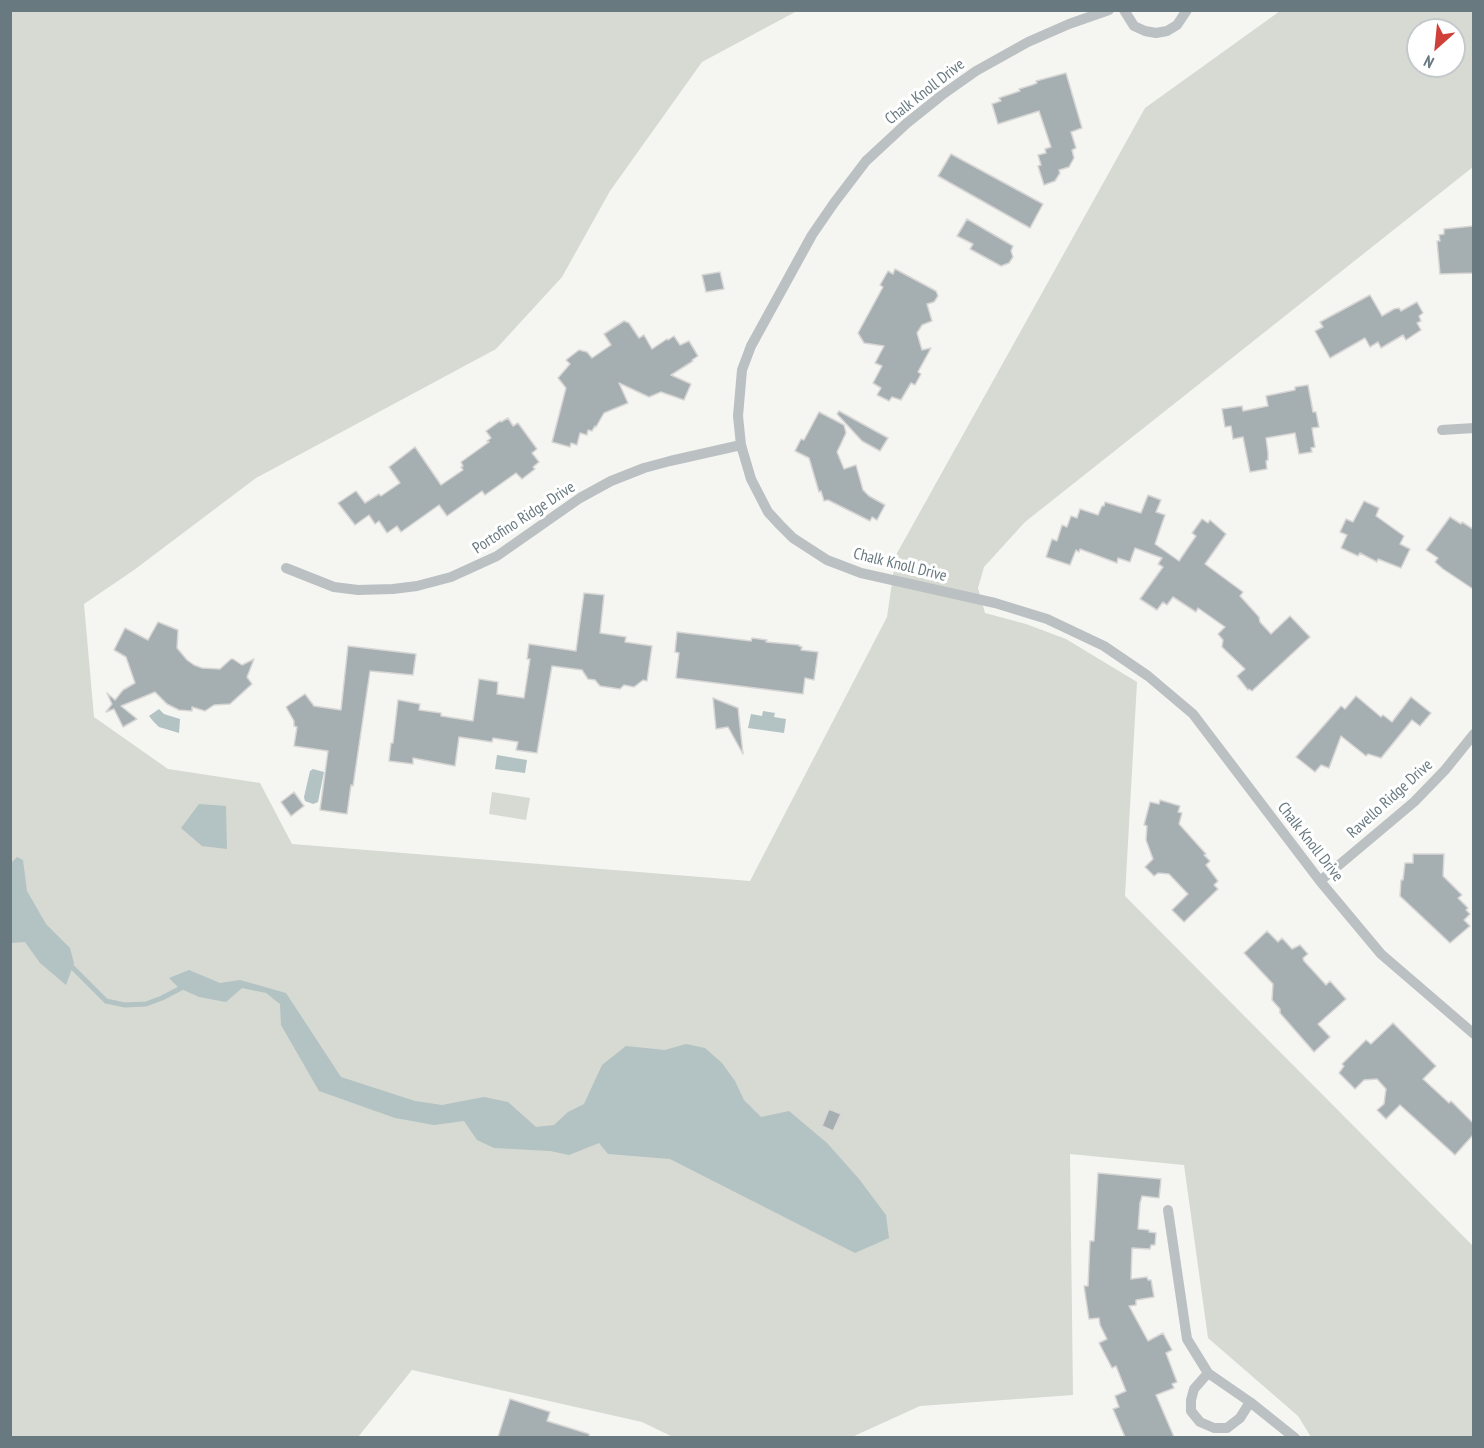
<!DOCTYPE html>
<html>
<head>
<meta charset="utf-8">
<style>
	body { margin:0 }
	#map { position:relative; width:1484px; height:1448px; overflow:hidden; background:#f5f5f2; font-family:"PT Sans Narrow",sans-serif }
	canvas { display:block }
	.frame { position:absolute; inset:0; border:12px solid #687980; pointer-events:none }
	.north { position:absolute; left:1406px; top:18px; width:60px; height:60px; box-sizing:border-box; background:#fff; border:2px solid #c3c9cc; border-radius:50%; rotate:207deg; font-size:16px; font-weight:700; line-height:24px; text-align:center; color:#687980 }
	.north::after { content:''; display:block; margin:auto; width:21px; height:27px; background:#cf4138; clip-path:polygon(50% 0,100% 100%,50% 72%,0 100%) }
</style>
</head>
<body>
<div id="map">
<canvas width="1484" height="1448"></canvas>
<div class="frame"></div>
<div class="north">N</div>
</div>
<script>
const context = document.querySelector('canvas').getContext('2d');
context.lineJoin = 'round';
function fill(path, color) { context.fillStyle = color; context.fill(path, 'evenodd'); }
const poly = rows => new Path2D(rows.map(r => 'M' + r).join(''));
function strokePath(path, color, width, dash) { context.strokeStyle = color; context.lineWidth = width; context.lineCap = dash ? 'butt' : 'round'; context.setLineDash(dash || []); context.stroke(path); }
function drawText(font, color, halo, rows, align = 'center') {
  context.font = font + ' "PT Sans Narrow",sans-serif'; context.lineWidth = 6; context.setLineDash([]); context.textBaseline = 'middle'; context.strokeStyle = halo; context.fillStyle = color; for (const [text, x, y, turn = 0] of rows) {
    context.save(); context.translate(x, y); context.rotate((+turn || 0) * Math.PI / 180); context.textAlign = isNaN(turn) ? turn : align; if (halo) context.strokeText(text, 0, 0); context.fillText(text, 0, 0); context.restore();
  }
}
const green = poly([
	[10,11,797,11,702,62,610,191,562,277,496,349,256,478,134,570,84,604,94,717,168,769,260,783,292,844,750,881,887,617,896,555,1145,108,1280,11,1473,11,1473,167,1025,522,984,567,978,588,985,613,1026,624,1066,639,1137,682,1125,896,1473,1246,1473,1437,1311,1437,1298,1416,1208,1338,1184,1165,1070,1154,1073,1395,920,1406,852,1437,675,1438,642,1422,412,1370,358,1437,11,1437],
	[1418,30,1454,30,1454,66,1418,66],
	[492,792,530,798,526,820,489,814]
]);
const water = poly([
	[159,709,164,714,180,719,179,733,159,727,153,721,149,716],
	[763,711,775,713,774,717,786,719,784,733,748,728,751,714,762,716],
	[497,755,527,760,525,773,495,769],
	[313,769,324,772,318,802,313,804,305,801,304,797,310,771],
	[199,804,226,806,227,849,202,846,181,828],
	[17,857,23,860,27,891,46,924,70,948,74,963,66,985,40,963,25,942,11,943,11,863],
	[189,970,220,983,240,980,286,993,341,1077,415,1101,442,1105,484,1097,508,1102,536,1127,554,1125,568,1112,584,1104,602,1065,626,1046,665,1050,686,1044,705,1048,722,1063,735,1081,744,1100,761,1117,789,1111,827,1143,859,1179,886,1215,889,1238,855,1253,670,1159,608,1154,599,1143,569,1155,550,1151,494,1148,477,1140,464,1121,434,1125,395,1118,319,1091,281,1025,280,1004,266,993,242,988,226,1002,199,997,179,988,169,978]
]);
const stream = poly([
	[68,963,106,1001,125,1005,146,1004,162,998,185,986]
]);
const building = poly([
	[1066,73,1082,128,1071,132,1076,148,1072,150,1074,158,1069,167,1059,170,1060,173,1055,181,1044,185,1038,166,1041,165,1038,155,1046,153,1045,149,1051,147,1039,111,998,124,992,104,1001,101,999,98,1020,91,1019,89,1032,85,1037,83,1036,81,1066,73],
	[951,154,1043,204,1030,228,938,176,951,154],
	[967,219,1013,246,1011,251,1013,257,1009,263,1001,266,970,249,973,244,957,236,967,219],
	[1473,226,1473,273,1440,274,1437,241,1440,241,1439,235,1444,234,1444,229,1473,226],
	[895,269,936,291,938,296,934,302,927,304,932,321,922,325,917,333,922,350,931,348,919,370,918,372,921,374,915,385,911,383,901,400,892,397,889,401,877,395,881,388,873,383,882,366,875,363,884,346,864,343,858,333,883,287,880,285,888,271,893,274,895,269],
	[720,272,724,289,706,292,702,275,720,272],
	[1370,295,1382,316,1394,309,1399,308,1401,311,1417,302,1423,313,1419,316,1421,321,1417,323,1421,330,1406,340,1403,335,1381,348,1378,342,1370,347,1365,338,1330,358,1315,331,1323,327,1320,322,1370,295],
	[624,321,629,323,639,338,644,335,652,349,667,339,668,340,674,336,680,345,689,341,698,356,692,360,693,361,671,375,691,384,684,400,661,392,649,397,619,383,628,403,604,413,596,427,595,426,592,431,588,430,587,435,580,433,577,445,571,443,570,447,552,442,566,388,558,378,570,364,566,360,579,350,587,352,592,358,611,345,604,334,624,321],
	[1308,385,1313,412,1316,412,1319,427,1312,428,1315,447,1311,448,1312,452,1299,454,1295,433,1266,438,1268,453,1268,460,1266,461,1267,469,1250,472,1243,437,1233,439,1231,426,1225,427,1222,409,1242,406,1243,411,1268,406,1266,396,1295,390,1295,387,1308,385],
	[839,411,888,438,880,451,862,441,837,414,839,411],
	[819,412,844,425,846,433,837,452,844,469,856,465,863,490,869,496,885,505,877,520,872,517,870,521,828,500,824,501,821,491,819,492,809,458,795,451,801,439,804,440,819,412],
	[508,418,513,426,518,423,537,449,532,453,539,462,533,467,535,469,522,479,516,473,485,495,482,491,447,516,439,505,401,532,397,526,387,533,379,521,375,524,369,515,355,525,338,503,356,491,365,503,379,494,381,496,400,483,389,467,415,447,441,485,463,470,461,467,463,466,461,462,489,442,487,441,491,438,486,431,500,421,501,422,508,418],
	[1148,495,1161,500,1156,512,1165,515,1155,544,1179,561,1196,536,1192,533,1202,519,1208,523,1210,520,1226,534,1205,564,1243,592,1240,596,1259,617,1260,622,1271,634,1290,616,1310,637,1252,691,1249,689,1248,690,1237,676,1245,669,1222,647,1223,640,1218,634,1225,627,1198,608,1196,612,1173,597,1167,605,1163,602,1157,610,1140,599,1163,567,1158,564,1162,558,1135,548,1130,562,1118,558,1117,563,1080,549,1079,552,1076,550,1070,565,1046,557,1052,539,1057,541,1062,525,1067,527,1071,516,1077,518,1080,509,1098,515,1102,506,1104,506,1105,502,1141,513,1148,495],
	[1364,501,1379,508,1376,516,1404,536,1400,544,1410,549,1401,568,1378,559,1377,562,1360,553,1358,556,1341,548,1347,535,1340,532,1346,519,1353,522,1364,501],
	[1450,517,1461,524,1462,522,1473,529,1473,589,1443,569,1435,562,1438,558,1426,550,1450,517],
	[584,593,604,595,600,633,626,637,625,642,652,646,647,681,643,680,634,687,624,685,620,689,600,686,595,680,588,679,582,670,552,666,537,753,516,750,518,742,493,738,492,742,459,737,455,766,413,758,413,764,389,761,391,743,393,743,398,700,420,704,419,710,441,713,441,716,473,721,479,679,498,682,497,694,524,698,530,659,527,659,529,644,576,651,584,593],
	[158,622,178,630,177,648,187,660,194,665,202,668,220,669,231,659,233,659,242,665,254,659,247,677,252,684,230,704,214,705,205,711,192,707,192,711,179,710,167,704,155,692,121,706,137,719,123,727,114,709,106,712,112,704,107,693,115,700,123,690,135,683,126,657,114,650,125,628,148,640,158,622],
	[677,632,751,641,752,638,767,640,766,642,799,645,799,646,802,647,801,650,818,652,814,680,805,678,803,694,676,678,679,653,675,652,677,632],
	[348,646,416,654,413,675,370,671,353,786,351,785,347,814,320,810,328,751,294,746,297,727,294,726,294,721,286,707,305,694,314,706,341,710,348,646],
	[1356,696,1381,717,1383,715,1392,722,1411,697,1431,713,1420,726,1412,720,1381,758,1368,754,1366,756,1341,736,1329,768,1321,765,1315,772,1296,757,1341,706,1345,709,1356,696],
	[713,698,738,708,743,754,728,727,716,729,713,698],
	[294,792,304,806,291,816,281,802,294,792],
	[1160,800,1180,806,1178,812,1182,813,1179,824,1206,854,1204,855,1210,861,1206,865,1218,881,1214,885,1218,889,1184,922,1172,910,1188,894,1169,874,1158,873,1154,876,1145,867,1153,859,1146,840,1147,826,1144,825,1150,802,1159,804,1160,800],
	[1413,854,1444,854,1443,876,1462,895,1458,898,1468,908,1466,910,1470,914,1464,920,1470,926,1450,943,1400,896,1401,880,1403,880,1405,863,1413,863,1413,854],
	[1267,931,1278,942,1282,938,1292,949,1300,945,1308,954,1303,958,1304,961,1326,985,1330,981,1346,999,1318,1024,1330,1037,1314,1052,1280,1013,1280,1009,1272,1000,1273,984,1244,953,1267,931],
	[1393,1023,1436,1066,1423,1079,1449,1103,1451,1101,1473,1123,1473,1135,1455,1155,1400,1105,1386,1119,1377,1110,1384,1104,1386,1089,1377,1079,1364,1080,1355,1089,1339,1073,1344,1066,1342,1064,1366,1040,1371,1044,1393,1023],
	[829,1109,841,1114,833,1131,822,1126,829,1109],
	[1098,1173,1161,1179,1159,1198,1142,1196,1140,1203,1138,1229,1149,1230,1149,1232,1156,1233,1155,1245,1151,1245,1150,1249,1132,1248,1131,1279,1147,1277,1148,1280,1151,1280,1154,1297,1136,1300,1136,1305,1129,1306,1148,1341,1163,1333,1172,1350,1166,1353,1177,1382,1172,1384,1174,1388,1156,1395,1174,1437,1125,1437,1113,1409,1119,1407,1115,1396,1126,1391,1116,1366,1112,1368,1099,1343,1107,1339,1100,1325,1099,1318,1089,1319,1084,1286,1088,1286,1090,1241,1094,1241,1098,1173],
	[510,1399,550,1412,547,1421,589,1434,589,1437,498,1437,510,1399]
]);
const minor = poly([
	[1109,10,1069,24,1028,42,976,71,942,95,907,123,866,161,834,203,812,235,751,346,742,370,738,416,741,445,751,479,768,512,780,525,793,538,827,560,861,573,995,603,1047,619,1104,646,1148,676,1193,714,1320,881,1381,954,1474,1034],
	[1124,10,1134,26,1145,31,1156,33,1167,31,1177,25,1187,10],
	[1442,430,1474,428],
	[286,568,334,587,358,590,393,589,417,586,451,577,497,556,580,498,611,481,644,468,670,461,741,445],
	[1320,881,1414,802,1445,770,1474,734],
	[1168,1210,1187,1339,1208,1373,1250,1402,1295,1438],
	[1208,1373,1194,1389,1191,1400,1191,1411,1200,1422,1214,1428,1227,1428,1240,1418,1250,1402]
]);
const streetNames = [
	["Chalk Knoll Drive",925,92,-38],
	["Portofino Ridge Drive",524,518,-33],
	["Chalk Knoll Drive",900,565,14],
	["Ravello Ridge Drive",1390,799,-42],
	["Chalk Knoll Drive",1310,842,52]
];
fill(green, '#d6dad2');
fill(water, '#b3c2c3');
strokePath(stream, '#b3c2c3', 5);
fill(building, '#a5aeb1');
strokePath(building, '#d7d6d5', 1.5);
strokePath(minor, '#bbc0c2', 10);
drawText('16px', '#687980', '#fff', streetNames);
</script>
</body>
</html>
